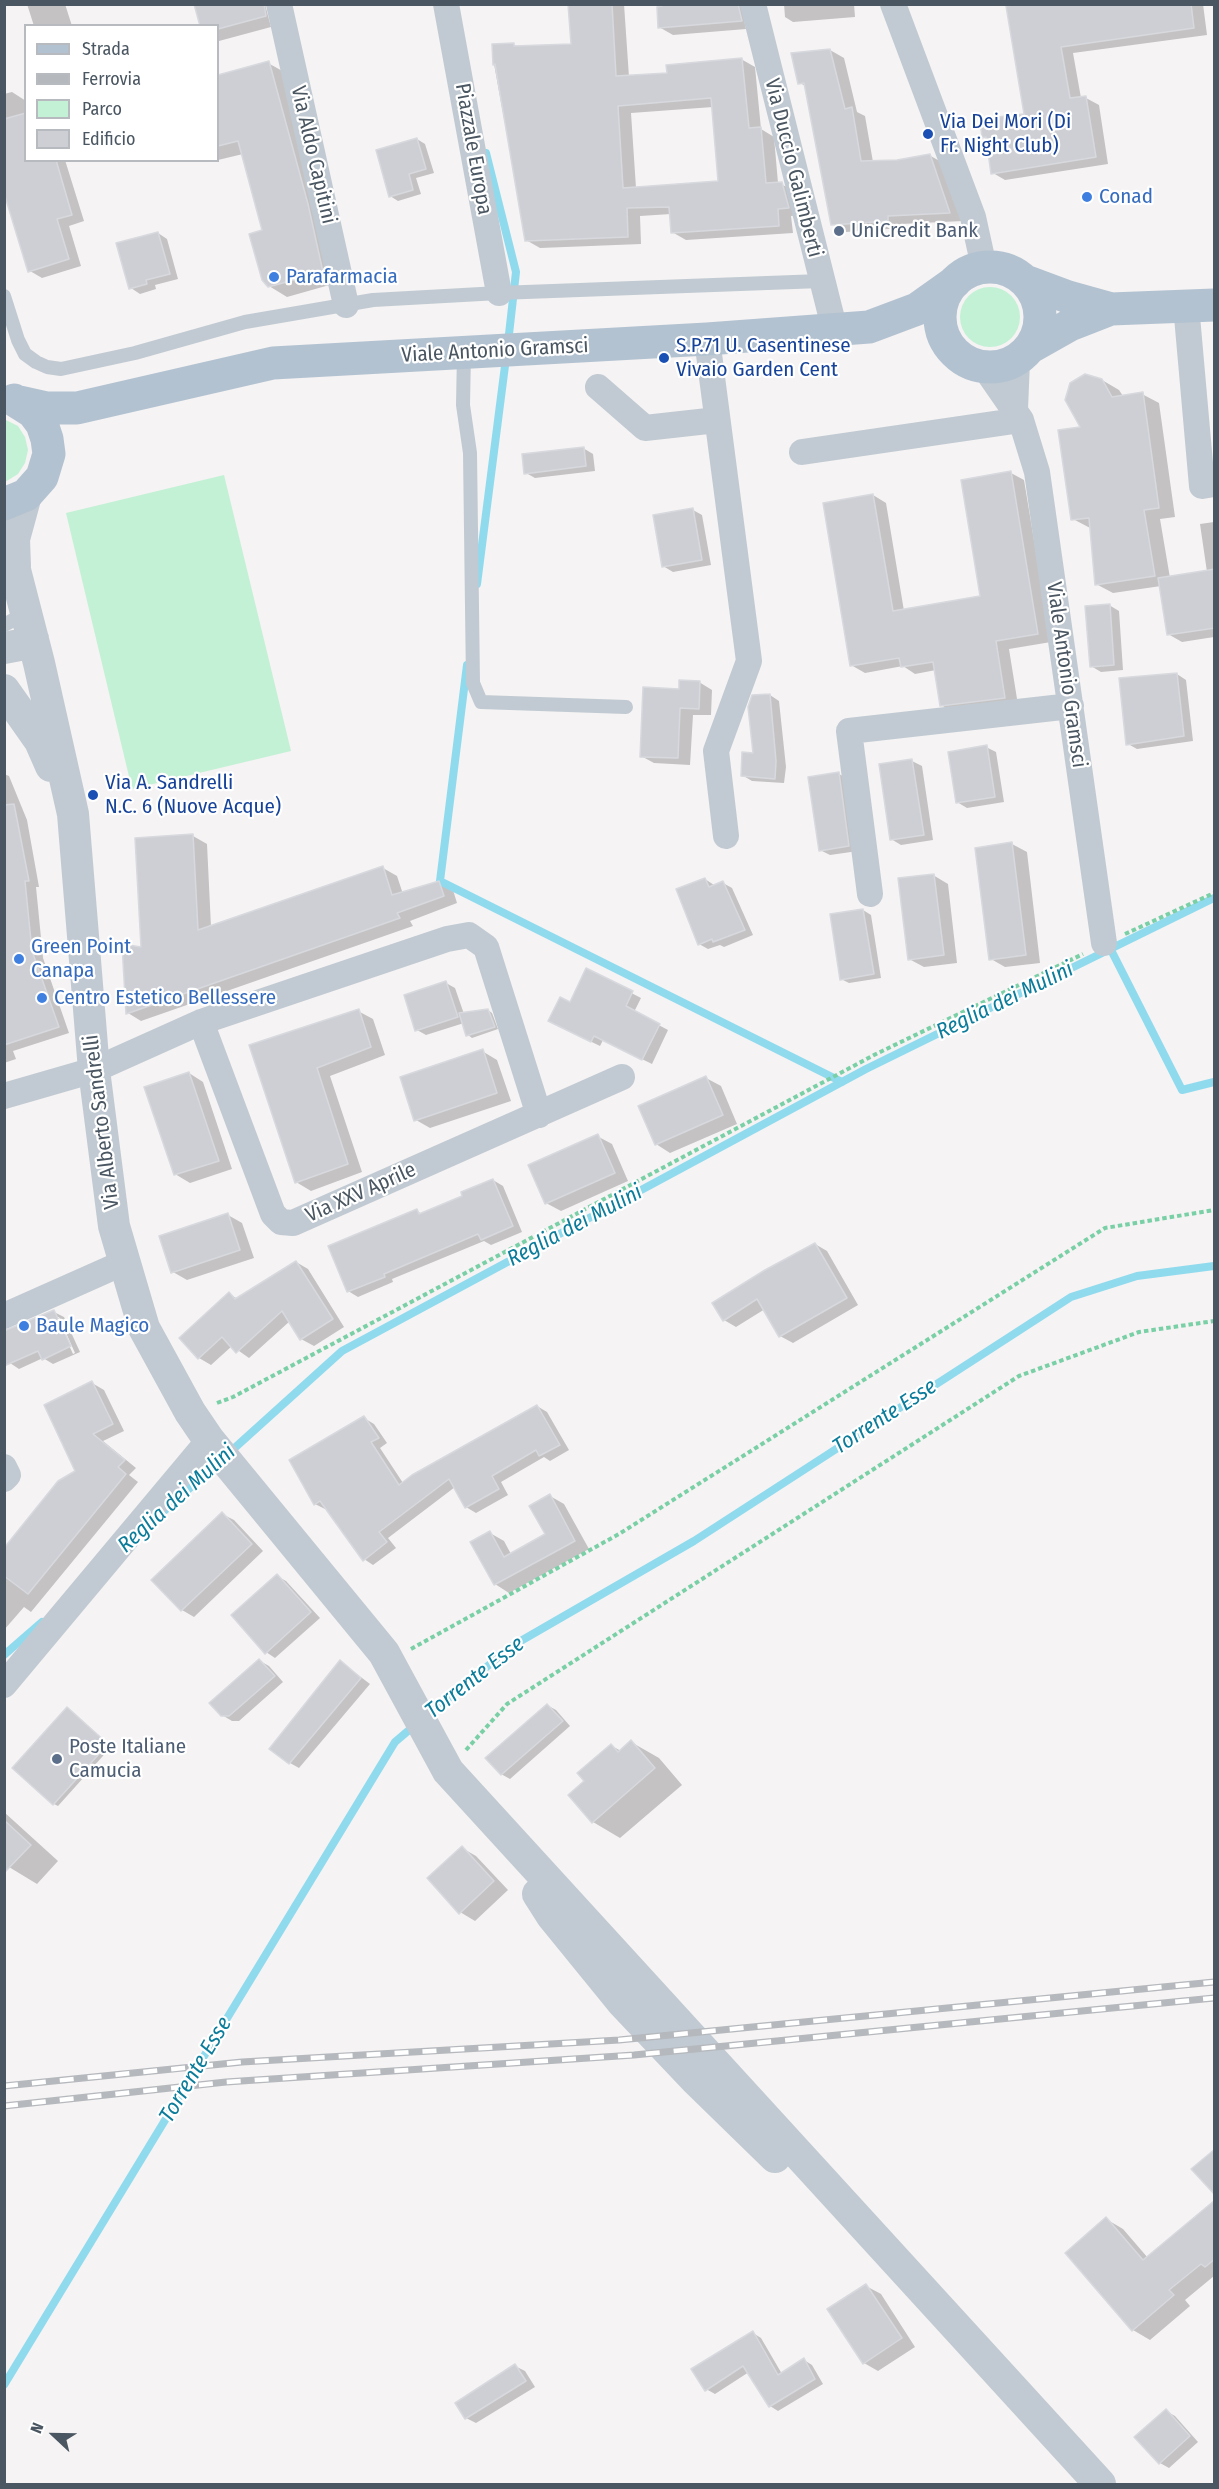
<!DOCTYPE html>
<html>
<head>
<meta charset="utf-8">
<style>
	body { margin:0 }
	#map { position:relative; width:1219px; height:2489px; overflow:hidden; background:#f5f3f3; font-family:"Fira Sans Condensed",sans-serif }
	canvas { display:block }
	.frame { position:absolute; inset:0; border:6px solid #4a5661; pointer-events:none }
	.legend { position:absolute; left:24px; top:24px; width:195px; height:138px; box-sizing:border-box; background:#fff; border:2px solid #b7bbc0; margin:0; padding:8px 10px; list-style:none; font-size:18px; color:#4a5661 }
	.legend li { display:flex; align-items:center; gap:12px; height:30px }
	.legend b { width:30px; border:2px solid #b7bbc0 }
	.north { position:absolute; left:24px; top:2405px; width:60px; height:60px; -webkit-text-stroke:4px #fff; paint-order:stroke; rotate:292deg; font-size:16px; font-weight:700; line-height:24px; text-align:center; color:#4a5661 }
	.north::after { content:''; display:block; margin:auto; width:21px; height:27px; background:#4a5661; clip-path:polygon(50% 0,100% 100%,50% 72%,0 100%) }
</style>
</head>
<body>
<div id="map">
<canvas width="1219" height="2489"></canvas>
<div class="frame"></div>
<ul class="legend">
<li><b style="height:8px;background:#b3c2d1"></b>Strada</li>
<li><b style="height:8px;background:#b5b8bd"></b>Ferrovia</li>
<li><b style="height:16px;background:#c3f1d5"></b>Parco</li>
<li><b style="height:16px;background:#cdcfd5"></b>Edificio</li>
</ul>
<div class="north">N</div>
</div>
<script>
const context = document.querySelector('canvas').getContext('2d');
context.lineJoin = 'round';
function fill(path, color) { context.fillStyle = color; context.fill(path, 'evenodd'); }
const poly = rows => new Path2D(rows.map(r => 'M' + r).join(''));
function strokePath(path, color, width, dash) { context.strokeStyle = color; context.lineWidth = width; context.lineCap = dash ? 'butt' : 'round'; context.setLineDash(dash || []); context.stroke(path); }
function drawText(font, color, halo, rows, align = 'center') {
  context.font = font + ' "Fira Sans Condensed",sans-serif'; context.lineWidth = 4.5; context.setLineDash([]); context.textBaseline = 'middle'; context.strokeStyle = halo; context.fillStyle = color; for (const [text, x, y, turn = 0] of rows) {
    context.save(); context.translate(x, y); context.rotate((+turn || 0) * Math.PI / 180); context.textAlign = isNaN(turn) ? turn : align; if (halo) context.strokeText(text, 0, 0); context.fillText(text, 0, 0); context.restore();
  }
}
const green = poly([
	'960 317a30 30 0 1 1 60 0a30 30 0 1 1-60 0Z',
	[4,419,18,426,25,437,28,450,25,463,18,474,5,482],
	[224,475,291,751,132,789,66,513]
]);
const shadow = poly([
	[27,4,65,4,72,26,34,26],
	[196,4,265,4,271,27,219,41,218,26],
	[570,4,624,4,629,77,669,74,741,59,755,67,761,129,774,137,778,183,796,191,802,215,791,216,793,233,686,240,672,232,671,214,640,216,641,244,540,248,526,240,494,64,513,44,519,48,572,46],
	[713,107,720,183,636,188,631,113],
	[671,4,741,4,746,29,673,35,659,27],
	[784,4,854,4,855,17,793,22,785,17],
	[1058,4,1203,4,1207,35,1073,53,1081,98,1086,98,1099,105,1108,164,1005,180,993,173,988,139,983,137,1026,115],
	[830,50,844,58,857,112,865,116,873,162,897,162,929,155,943,163,963,221,901,224,902,228,846,232,832,224,807,87,800,83],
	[268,63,286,73,340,282,287,297,269,286,264,231,243,154,218,160,218,76],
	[12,92,26,101,26,160,65,160,84,221,69,226,81,266,42,278,30,271,4,187,4,94],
	[417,139,425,144,434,173,416,178,421,194,398,201,390,196],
	[158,233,167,239,178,279,155,285,156,289,140,294,131,288],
	[1102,380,1119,390,1123,396,1142,394,1159,403,1175,517,1160,519,1170,578,1207,572,1200,524,1214,522,1214,637,1182,642,1168,634,1161,586,1113,593,1096,584,1092,529,1073,519,1083,428],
	[583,448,593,454,595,471,535,478,526,473],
	[1011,473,1024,480,1051,642,1009,649,1018,705,955,713,941,705,936,670,915,674,903,666,865,673,851,665,873,495,886,503,904,611,982,598],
	[693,510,702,515,711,565,673,572,663,566],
	[1109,605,1119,611,1123,670,1101,672,1091,666],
	[1177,674,1186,680,1193,741,1137,749,1128,744],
	[699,682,712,690,711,715,693,715,690,765,654,763,641,756,680,690],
	[770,695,779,701,786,767,784,783,752,781,742,775,754,755],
	[986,747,996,752,1004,802,967,808,957,802],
	[912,761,922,766,933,840,901,845,891,839],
	[4,774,9,776,27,820,39,887,36,887,43,958,69,1033,13,1051,16,1059,4,1063],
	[839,774,848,779,858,851,830,855,820,850],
	[193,836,207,844,211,927,383,868,397,876,403,894,439,882,453,890,457,903,410,921,413,926,141,1021,128,1013,143,949],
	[1012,844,1027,852,1040,963,1005,967,991,959],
	[933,875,948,884,957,963,924,967,909,959],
	[705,879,714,885,723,883,732,888,753,935,724,947,720,945,708,949,699,944],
	[863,910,871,915,881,978,849,983,841,979],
	[587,970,641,998,634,1012,668,1030,652,1064,603,1040,600,1046,559,1026],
	[446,983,455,988,464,1014,488,1010,492,1013,498,1029,472,1038,468,1035,464,1023,426,1035,417,1030],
	[358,1011,373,1019,385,1055,330,1076,362,1172,311,1191,296,1182,251,1046],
	[482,1051,497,1060,511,1101,430,1128,416,1120],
	[189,1073,203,1082,232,1169,190,1183,175,1174],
	[706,1078,721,1086,737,1124,670,1153,656,1144],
	[597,1136,612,1144,628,1181,561,1211,546,1203],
	[493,1180,503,1186,522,1232,491,1245,484,1241,392,1279,393,1282,358,1297,348,1291,417,1211,422,1214,464,1196],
	[228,1215,242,1223,254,1258,187,1280,173,1272],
	[815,1244,827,1251,858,1305,793,1343,780,1336,765,1309,736,1327,724,1320],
	[296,1262,308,1269,344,1327,314,1346,301,1339,290,1321,249,1358,232,1346,211,1365,199,1358,229,1294,238,1299],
	[54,1312,64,1317,80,1352,53,1364,43,1358,19,1369,10,1363],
	[56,1317,59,1317,75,1353,73,1354],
	[92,1383,104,1390,124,1431,103,1441,136,1468,129,1475,138,1482,31,1612,24,1607,4,1630,4,1550,77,1471],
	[537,1406,547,1412,569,1450,550,1461,544,1457,501,1482,508,1495,476,1513,466,1507,455,1487,388,1538,396,1548,373,1565,364,1559,327,1508,325,1509,315,1504,364,1418,374,1424,387,1443,380,1448,403,1483],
	[550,1496,564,1504,589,1549,509,1593,495,1584,490,1533,504,1541,511,1554,547,1535],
	[222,1514,234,1520,263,1551,194,1617,182,1610,153,1580],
	[277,1576,286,1581,320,1618,275,1658,266,1652],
	[260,1661,269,1666,283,1682,239,1721,232,1721,222,1715],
	[341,1662,370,1684,299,1768,290,1763],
	[547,1705,556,1710,570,1726,510,1779,501,1774],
	[71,1711,111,1747,58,1806,54,1804],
	[631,1742,659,1758,682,1785,620,1838,593,1822,586,1781,612,1746,621,1751],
	[4,1812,58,1861,37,1884,4,1864],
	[462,1848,476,1856,508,1890,475,1921,460,1912],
	[1214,2202,1214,2276,1185,2300,1190,2306,1150,2340,1133,2330,1106,2219,1123,2229,1148,2258],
	[866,2286,881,2294,915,2347,878,2371,864,2363],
	[753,2333,761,2338,782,2374,804,2360,812,2365,823,2384,778,2411,770,2406,749,2372,715,2394,706,2389],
	[515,2366,525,2371,535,2387,476,2423,466,2418],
	[1166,2411,1175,2416,1198,2442,1169,2468,1160,2463]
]);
const stream = poly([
	[486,153,516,272,508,343],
	[477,584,506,358],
	[467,665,440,881,842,1082],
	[1111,950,1182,1090,1214,1082],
	[229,1453,342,1351,866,1069,1214,898],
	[164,1511,218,1463],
	[4,1655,42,1622],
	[427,1716,512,1646,694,1541,1071,1297,1137,1276,1214,1266],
	[4,2385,395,1742,415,1725]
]);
const building = poly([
	[194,4,264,4,266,16,218,29,218,26,200,26,194,4],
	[568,4,612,4,616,76,667,73,666,65,742,58,749,128,761,127,766,183,782,182,789,208,778,209,779,226,671,233,669,207,627,208,628,237,525,241,495,64,493,65,492,44,514,43,514,46,571,44,568,4],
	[711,98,718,181,623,188,618,106,711,98],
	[669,4,738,4,742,21,658,28,657,7,669,4],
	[1018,4,1191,4,1194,28,1061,47,1070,98,1086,96,1096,157,991,174,986,137,982,138,980,119,1024,114,1006,6,1018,4],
	[830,49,845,109,852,107,861,161,897,160,930,154,950,213,888,216,888,221,831,225,804,83,798,84,791,53,830,49],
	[269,61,308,204,323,272,268,287,262,280,249,234,262,230,238,141,218,146,218,75,269,61],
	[26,113,26,160,56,160,72,215,57,219,69,259,28,272,4,193,4,119,26,113],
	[417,138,426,169,409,174,413,190,389,197,376,150,417,138],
	[158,232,170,274,146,280,147,284,129,289,116,243,158,232],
	[1085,374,1102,379,1112,397,1143,392,1159,508,1144,510,1155,576,1095,585,1089,518,1071,520,1058,430,1080,427,1065,400,1070,383,1085,374],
	[584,447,586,466,524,474,522,454,584,447],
	[1011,471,1038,634,996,641,1005,698,940,706,933,662,901,667,899,658,850,666,823,503,873,494,893,611,980,596,961,480,1011,471],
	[693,508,702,560,662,567,653,515,693,508],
	[1215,569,1215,628,1167,635,1158,578,1215,569],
	[1110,604,1114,665,1090,667,1085,606,1110,604],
	[1177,673,1184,736,1126,745,1119,678,1177,673],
	[679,680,700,681,699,709,680,708,678,758,640,757,643,687,679,689,679,680],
	[770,694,776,761,775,779,741,776,742,752,753,753,748,707,752,695,770,694],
	[987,745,995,797,956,803,948,752,987,745],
	[912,759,924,835,890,840,879,764,912,759],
	[839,772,849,846,819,851,808,777,839,772],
	[14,804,29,881,25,881,32,951,59,1027,4,1045,4,805,14,804],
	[193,834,198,930,383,866,392,895,439,881,444,896,397,913,400,918,126,1014,122,944,141,947,135,838,193,834],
	[1012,842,1026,955,989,960,975,848,1012,842],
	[934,874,944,955,908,960,898,878,934,874],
	[705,878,709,887,723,881,745,930,713,942,712,939,698,945,676,889,705,878],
	[863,909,874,974,840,980,830,914,863,909],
	[586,968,633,991,626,1006,660,1024,642,1060,594,1036,591,1042,548,1021,560,997,570,1002,586,968],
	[446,981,458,1017,415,1031,404,995,446,981],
	[359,1009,371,1047,317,1068,348,1164,295,1183,249,1045,359,1009],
	[488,1009,495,1027,466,1036,459,1013,488,1009],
	[483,1049,497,1093,414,1121,400,1077,483,1049],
	[189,1072,219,1161,174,1175,144,1087,189,1072],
	[706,1076,723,1115,655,1145,638,1106,706,1076],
	[598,1134,615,1173,545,1204,528,1165,598,1134],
	[493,1179,513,1226,481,1240,478,1234,384,1274,385,1277,347,1292,328,1246,417,1209,419,1214,462,1196,461,1192,493,1179],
	[228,1213,240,1250,171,1273,159,1236,228,1213],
	[815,1243,847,1298,779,1337,757,1299,723,1321,712,1303,765,1270,815,1243],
	[296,1261,333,1319,300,1340,282,1311,236,1353,222,1337,198,1359,179,1338,229,1292,235,1299,296,1261],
	[54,1310,71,1346,42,1360,38,1351,4,1366,4,1331,54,1310],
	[92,1381,113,1424,93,1434,125,1460,118,1467,126,1474,28,1594,4,1576,4,1548,58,1481,75,1471,44,1405,92,1381],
	[537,1405,560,1445,539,1456,536,1450,492,1476,499,1489,465,1508,449,1479,379,1532,387,1542,363,1561,320,1501,314,1505,289,1460,364,1416,379,1438,371,1442,399,1485,412,1475,537,1405],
	[550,1494,575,1541,494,1585,470,1542,490,1531,504,1557,545,1534,529,1506,550,1494],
	[222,1512,252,1544,181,1611,151,1580,222,1512],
	[277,1574,311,1612,265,1654,231,1615,277,1574],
	[259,1659,275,1676,229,1716,221,1716,209,1703,259,1659],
	[340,1660,361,1678,289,1764,269,1749,340,1660],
	[547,1704,563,1721,501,1775,485,1758,547,1704],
	[67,1707,108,1744,53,1805,12,1768,67,1707],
	[631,1740,655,1768,592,1823,568,1795,584,1781,577,1773,611,1744,618,1752,631,1740],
	[4,1820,31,1845,4,1873,4,1820],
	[462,1846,494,1881,459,1914,427,1878,462,1846],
	[1215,2149,1215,2195,1191,2169,1215,2149],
	[1215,2200,1215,2259,1205,2267,1201,2264,1169,2290,1174,2295,1132,2331,1065,2253,1106,2217,1143,2260,1215,2200],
	[866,2284,902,2338,863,2364,827,2309,866,2284],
	[753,2331,778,2375,804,2358,815,2379,769,2407,743,2366,705,2391,691,2369,753,2331],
	[515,2364,526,2381,465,2419,455,2403,515,2364],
	[1166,2409,1190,2436,1159,2464,1134,2437,1166,2409]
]);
const path = poly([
	[1125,934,1214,893],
	[217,1403,233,1397,876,1054,1083,954],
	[411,1649,619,1534,1105,1228,1214,1210],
	[466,1750,507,1704,1019,1376,1139,1332,1214,1321]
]);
const service = poly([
	[4,296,18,340,25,354,36,362,47,367,61,369,135,353,245,322,373,300,499,293,821,281],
	[464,353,463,405,470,453,473,683,481,702,626,707],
	[4,625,26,613]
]);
const minor = poly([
	[279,4,346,305],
	[446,4,499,293],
	[753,4,835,331],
	[893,4,973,217,984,267],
	[1186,305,1202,486,1214,484],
	[707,339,749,661,716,751,726,836],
	[985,368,1021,420,1037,472,1104,943],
	[598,387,645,428,717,420],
	[1015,409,1017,361],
	[802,452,1021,420],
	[870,894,849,731,1071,706],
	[201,1022,273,1214,281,1222,293,1223,622,1077],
	[4,1096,94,1070,201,1022,447,939,469,935,486,947,539,1115],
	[4,1316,125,1262],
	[4,1467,8,1475,4,1479],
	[4,1685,209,1440]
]);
const tertiary = poly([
	[4,542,15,570,39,663,73,814,94,1070,114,1226,144,1328,190,1412,209,1440,384,1653,448,1771,1100,2484],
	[15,566,14,539,26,495],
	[4,648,25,644,33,639],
	[4,690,40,741,51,766],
	[538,1894,552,1916,622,2002,695,2079,775,2157]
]);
const primary = poly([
	'940 317a50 50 0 1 1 100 0a50 50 0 1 1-100 0Z',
	[1025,281,1068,297,1111,309],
	[1031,347,1070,325,1111,309,1214,305],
	[20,402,47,408,77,408,273,363,707,339,869,327,917,309,955,282],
	[4,504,26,495,42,477,49,454,47,439,42,424,33,412,14,400]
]);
const rail = poly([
	[4,2086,242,2062,619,2040,1214,1982],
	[4,2106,226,2082,634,2055,1214,1998]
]);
const markers = [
	[928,134,6,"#1a4fb4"],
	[1087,197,6,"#3f7fe0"],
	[839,231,6,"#5c6f8a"],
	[274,277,6,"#3f7fe0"],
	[664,358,6,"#1a4fb4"],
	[93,795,6,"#1a4fb4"],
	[19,959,6,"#3f7fe0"],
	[42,998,6,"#3f7fe0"],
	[24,1326,6,"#3f7fe0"],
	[57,1759,6,"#5c6f8a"]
];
const transitNames = [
	["Via Dei Mori (Di",940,122],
	["Fr. Night Club)",940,146],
	["S.P.71 U. Casentinese",676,346],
	["Vivaio Garden Cent",676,370],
	["Via A. Sandrelli",105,783],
	["N.C. 6 (Nuove Acque)",105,807]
];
const streetNames = [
	["Piazzale Europa",473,149,80],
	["Via Aldo Capitini",313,155,77],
	["Via Duccio Galimberti",793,168,76],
	["Viale Antonio Gramsci",495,351,-3],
	["Viale Antonio Gramsci",1066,675,82],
	["Via Alberto Sandrelli",102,1122,-97],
	["Via XXV Aprile",361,1193,-24]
];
const shopNames = [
	["Conad",1099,197],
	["Parafarmacia",286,277],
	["Green Point",31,947],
	["Canapa",31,971],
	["Centro Estetico Bellessere",54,998],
	["Baule Magico",36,1326]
];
const serviceNames = [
	["UniCredit Bank",851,231],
	["Poste Italiane",69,1747],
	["Camucia",69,1771]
];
const waterNames = [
	["Reglia dei Mulini",1005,1001,-26],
	["Reglia dei Mulini",575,1226,-28],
	["Torrente Esse",885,1417,-33],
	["Reglia dei Mulini",177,1499,-42],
	["Torrente Esse",475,1678,-38],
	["Torrente Esse",196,2070,-59]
];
fill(green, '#c3f1d5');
fill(shadow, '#0003');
strokePath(stream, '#90daee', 8);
fill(building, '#cdcfd5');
strokePath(building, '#d7d9de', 1.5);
strokePath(path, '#7ad0a6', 4, [4.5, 3]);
strokePath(service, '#c1cad2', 14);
strokePath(minor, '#c1cad2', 26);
strokePath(tertiary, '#c1cad2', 32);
strokePath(primary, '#b3c2d1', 33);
strokePath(rail, '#b5b8bd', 7);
strokePath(rail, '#fff', 4.5, [14]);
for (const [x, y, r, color] of markers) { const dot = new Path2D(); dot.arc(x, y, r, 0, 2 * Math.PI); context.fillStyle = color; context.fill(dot); strokePath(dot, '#fff', 2); }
drawText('21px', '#164399', '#fff', transitNames, 'left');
drawText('21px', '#4a5661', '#fff', streetNames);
drawText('21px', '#366cbe', '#fff', shopNames, 'left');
drawText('21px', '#4e5e75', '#fff', serviceNames, 'left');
drawText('italic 22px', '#0c7c9b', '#fff', waterNames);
</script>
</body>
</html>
